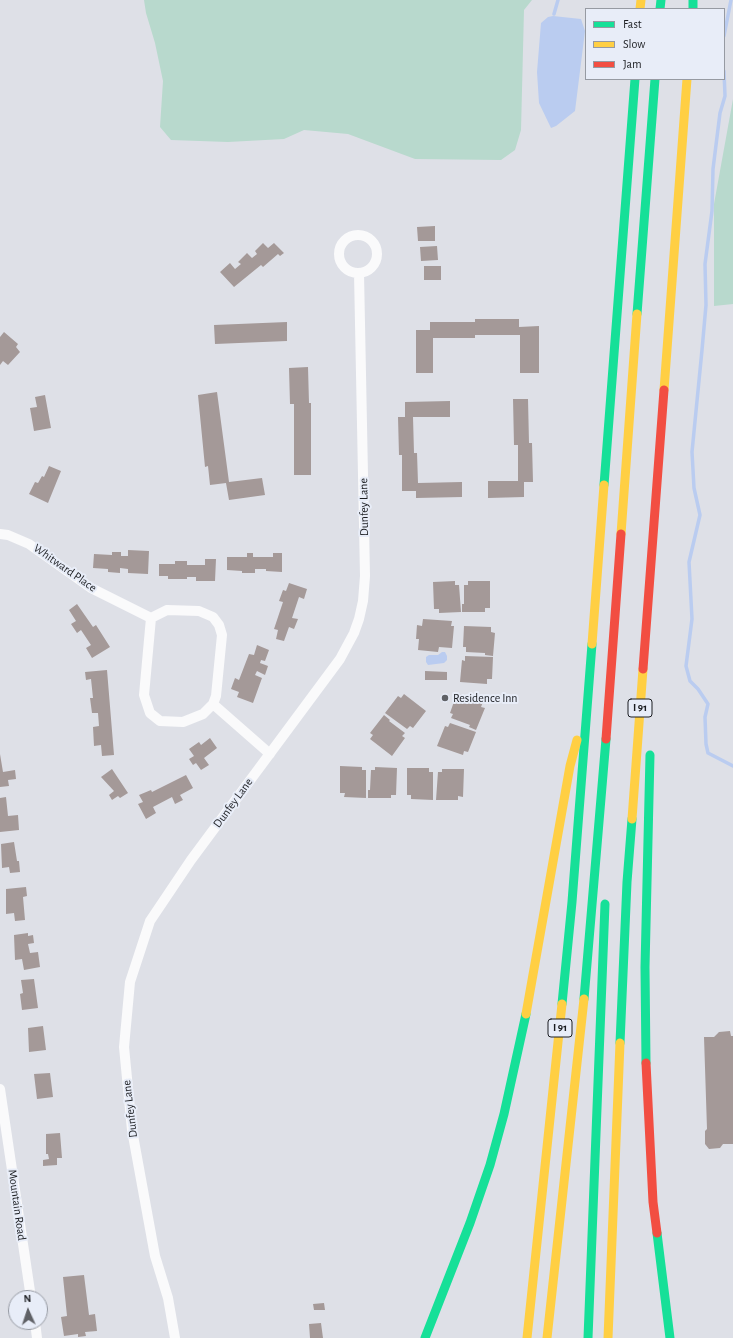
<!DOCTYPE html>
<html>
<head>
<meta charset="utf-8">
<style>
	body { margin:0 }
	#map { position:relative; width:733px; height:1338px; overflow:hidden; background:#dee0e7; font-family:"Alegreya Sans",sans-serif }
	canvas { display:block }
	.legend { position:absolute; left:585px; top:8px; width:140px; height:72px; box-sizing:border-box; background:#e8edf8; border:1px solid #969aa2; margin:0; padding:5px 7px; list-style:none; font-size:12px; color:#1b1d21 }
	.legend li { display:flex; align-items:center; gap:8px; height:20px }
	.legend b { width:20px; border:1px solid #969aa2 }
	.north { position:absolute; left:8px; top:1290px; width:40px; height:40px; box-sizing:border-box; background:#e8edf8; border:1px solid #969aa2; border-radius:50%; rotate:357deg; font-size:11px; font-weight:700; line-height:16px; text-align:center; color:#1b1d21 }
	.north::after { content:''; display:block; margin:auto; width:14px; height:18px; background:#5f6166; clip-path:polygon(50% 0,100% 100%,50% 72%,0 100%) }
</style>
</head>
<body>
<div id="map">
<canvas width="733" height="1338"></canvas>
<ul class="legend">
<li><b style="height:5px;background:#16e098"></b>Fast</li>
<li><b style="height:5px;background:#ffcf43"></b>Slow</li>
<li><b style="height:5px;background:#f24e42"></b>Jam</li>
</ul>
<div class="north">N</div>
</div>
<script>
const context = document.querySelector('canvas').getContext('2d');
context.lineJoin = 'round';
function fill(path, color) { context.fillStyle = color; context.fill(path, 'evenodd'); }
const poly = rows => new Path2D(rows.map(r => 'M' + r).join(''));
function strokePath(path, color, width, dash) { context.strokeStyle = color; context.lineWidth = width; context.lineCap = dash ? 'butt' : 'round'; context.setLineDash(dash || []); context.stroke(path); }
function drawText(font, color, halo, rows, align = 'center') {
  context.font = font + ' "Alegreya Sans",sans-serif'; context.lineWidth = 4; context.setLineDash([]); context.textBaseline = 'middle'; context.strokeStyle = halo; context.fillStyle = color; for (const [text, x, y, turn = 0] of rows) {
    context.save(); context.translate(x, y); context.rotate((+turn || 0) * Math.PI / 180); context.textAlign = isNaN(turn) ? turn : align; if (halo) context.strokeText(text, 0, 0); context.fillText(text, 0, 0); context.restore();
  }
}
const green = poly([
	[144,0,532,0,524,10,521,130,515,150,501,160,415,159,348,134,304,130,284,139,228,142,171,140,160,127,163,81,155,43,146,13],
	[733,99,733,304,714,306,714,204]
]);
const water = poly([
	[553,16,581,19,585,31,575,111,556,126,551,128,539,103,537,72,541,23,548,17],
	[442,652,445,652,447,656,447,660,444,663,428,665,426,662,426,657,429,655,438,655]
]);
const stream = poly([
	[554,14,558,0],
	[724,36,731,0],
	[724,71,725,96,720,113,713,169,712,211,705,264,706,305,702,350,692,452,694,488,700,515,689,562,692,619,686,666,690,681,698,689,708,704,705,717,706,744,708,753,733,766]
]);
const building = poly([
	[435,226,435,241,418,241,417,227],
	[263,243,268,248,274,243,284,253,280,256,278,254,263,267,261,265,234,287,220,272,230,263,235,269,241,264,238,262,247,253,252,258,257,254,255,251],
	[437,246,438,260,421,261,420,247],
	[424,266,441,266,441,280,424,280],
	[475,319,519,319,519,327,539,326,539,373,520,373,520,335,475,335,475,338,433,338,433,373,416,373,416,330,430,330,430,322,475,322],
	[287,322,287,341,215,344,214,325],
	[4,332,18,344,16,347,20,352,8,365,3,361,0,365,0,337],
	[308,367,309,403,311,403,311,475,294,475,294,404,290,404,289,368],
	[217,392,229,482,262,478,265,495,229,500,226,483,210,485,208,466,205,467,198,395],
	[45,395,51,428,34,431,30,408,37,407,35,397],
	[513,399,528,399,529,443,532,443,533,482,524,482,524,497,488,498,488,481,518,481,518,445,514,445],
	[450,401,450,417,413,417,414,453,417,453,418,483,462,482,462,497,416,498,416,491,402,491,402,455,399,455,398,417,405,417,405,402],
	[49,466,61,471,48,503,29,494,35,482,38,483,42,476,44,477],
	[128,550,149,551,148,574,128,573,128,569,120,568,120,573,108,572,108,569,93,568,94,554,112,555,112,552,121,552,121,556,128,556],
	[247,553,253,553,253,557,273,557,273,553,282,553,282,572,266,571,266,569,255,569,255,573,242,573,242,571,227,570,227,557,247,557],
	[205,559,216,559,215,581,196,581,196,577,187,577,187,579,168,579,168,576,159,576,159,564,175,564,175,561,187,561,187,565,205,565],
	[455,581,455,585,459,585,461,612,439,613,439,609,434,609,433,582],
	[468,581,490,581,490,608,485,608,485,612,462,612,462,604,464,604,464,585,468,585],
	[289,583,307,589,304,599,299,597,292,618,298,619,294,629,289,627,284,641,276,639,278,630,274,629,283,602,279,601,283,590,286,591],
	[77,604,93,627,96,625,110,647,92,658,86,648,91,645,81,630,77,633,71,624,76,621,69,610],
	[423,619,452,621,451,626,454,626,452,648,439,647,438,652,418,650,419,639,416,639,417,625,422,626],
	[464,626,491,627,491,632,495,633,493,656,485,655,485,653,466,652,466,647,463,647],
	[257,645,269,650,265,661,261,660,260,663,268,666,265,675,257,671,255,675,262,678,253,703,237,697,239,692,231,689,235,678,239,680,249,654,254,655],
	[465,656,493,657,492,679,487,679,487,684,460,682,462,660,465,661],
	[107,670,114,755,102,756,101,745,94,746,93,727,99,726,98,713,92,713,90,698,93,698,91,679,86,680,85,672],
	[425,671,447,672,447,680,425,680],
	[457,693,483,702,481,707,485,708,476,730,469,727,470,725,451,718,453,714,450,713],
	[404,694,426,711,413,728,410,726,407,729,385,713,398,696,401,698],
	[384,715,390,720,389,721,405,733,402,736,405,738,392,756,370,739,373,735,370,733],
	[450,723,476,732,468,752,464,751,463,755,437,746,445,726,448,727],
	[210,738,217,748,204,758,209,765,201,770,196,763,193,765,189,759,194,756,189,749,199,742,201,745],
	[0,754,3,772,15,770,16,779,8,780,9,786,0,787],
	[340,766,362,767,362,770,366,770,366,798,344,797,345,793,340,793],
	[375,767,397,768,396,795,391,795,391,798,368,798,368,790,370,790,371,770,375,770],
	[407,768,429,768,429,772,433,772,433,800,411,799,411,795,407,795],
	[112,769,128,793,120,798,118,796,112,800,109,795,114,791,101,777],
	[442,769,464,769,463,797,458,796,458,800,436,800,438,772,442,772],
	[186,775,193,788,180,795,183,800,175,804,172,797,153,807,156,813,146,819,138,804,143,802,139,795,151,790,152,792],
	[6,797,8,816,18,815,19,830,0,832,0,798],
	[14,842,17,861,19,861,20,872,10,873,9,867,2,868,1,844],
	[26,887,27,896,23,897,25,920,15,921,14,913,6,914,6,889],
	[28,933,28,936,33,935,34,943,28,944,30,953,38,952,40,967,24,970,22,959,15,960,14,935],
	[34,979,38,1008,22,1010,20,994,23,993,21,980],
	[43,1026,46,1050,29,1052,28,1028],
	[730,1031,731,1036,733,1036,733,1144,723,1144,720,1148,709,1149,705,1144,705,1131,707,1129,704,1037,714,1037,719,1032],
	[50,1073,53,1097,37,1099,34,1074],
	[60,1133,62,1158,57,1158,57,1165,43,1166,43,1160,49,1159,48,1154,46,1154,46,1134],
	[84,1275,89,1315,95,1314,97,1331,85,1332,86,1336,78,1337,78,1334,64,1336,61,1317,67,1316,63,1277],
	[324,1303,325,1310,314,1310,313,1304],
	[321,1323,323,1338,310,1338,309,1324]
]);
const street = poly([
	'339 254a19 19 0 1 1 38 0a19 19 0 1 1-38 0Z',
	[0,534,8,535,29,544,91,588,151,618],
	[167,610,199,611,213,617,219,625,222,635,216,696,213,704,203,714,183,722,160,721,150,713,144,695,151,618,167,610],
	[213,704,270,754],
	[0,1089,31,1298],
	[35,1322,37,1338],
	[175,1338,168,1298,155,1256,132,1130,124,1047,130,982,150,921,191,860,340,659,354,633,359,619,363,601,365,576,359,273]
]);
const fast = poly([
	[693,0,693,9],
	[660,9,661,0],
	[637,314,655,79],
	[604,485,635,79],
	[584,999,606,739],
	[562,1004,572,902,592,644],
	[620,1043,627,882,632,819],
	[646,1063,645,967,650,755],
	[657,1233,670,1338],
	[425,1338,470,1223,490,1165,504,1114,526,1014],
	[588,1338,605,904]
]);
const slow = poly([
	[640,9,641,0],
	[664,390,687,79],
	[621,534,637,314],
	[592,644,604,485],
	[632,819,643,669],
	[526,1014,570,766,577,740],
	[527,1338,562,1004],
	[547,1338,584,999],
	[608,1338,620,1043]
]);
const jam = poly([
	[643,669,664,390],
	[606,739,621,534],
	[646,1063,653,1202,657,1233]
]);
const markers = [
	[445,698,4,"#5f6166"]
];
const shields = [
	[640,708,24],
	[560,1028,24]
];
const shieldNames = [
	["I 91",640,708],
	["I 91",560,1028]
];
const streetNames = [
	["Dunfey Lane",364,507,-91],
	["Whitward Place",65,568,35],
	["Dunfey Lane",233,803,-54],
	["Dunfey Lane",130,1109,-97],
	["Mountain Road",17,1205,82]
];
const poiNames = [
	["Residence Inn",453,698]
];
fill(green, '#b8d9cd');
fill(water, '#baccf0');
strokePath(stream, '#baccf0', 3.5);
fill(building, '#a49998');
strokePath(street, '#fafafb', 10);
strokePath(fast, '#16e098', 9);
strokePath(slow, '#ffcf43', 9);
strokePath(jam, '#f24e42', 9);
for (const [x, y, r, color] of markers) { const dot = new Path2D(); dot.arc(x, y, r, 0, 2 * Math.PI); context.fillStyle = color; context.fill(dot); strokePath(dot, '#e8edf8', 1.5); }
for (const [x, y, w] of shields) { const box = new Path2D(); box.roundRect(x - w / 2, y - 9, w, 18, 3); context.fillStyle = '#e8edf8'; context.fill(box); strokePath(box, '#1b1d21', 1); }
drawText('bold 11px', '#1b1d21', null, shieldNames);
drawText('12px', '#1b1d21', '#e8edf8', streetNames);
drawText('12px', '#1b1d21', '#e8edf8', poiNames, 'left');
</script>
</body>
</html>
